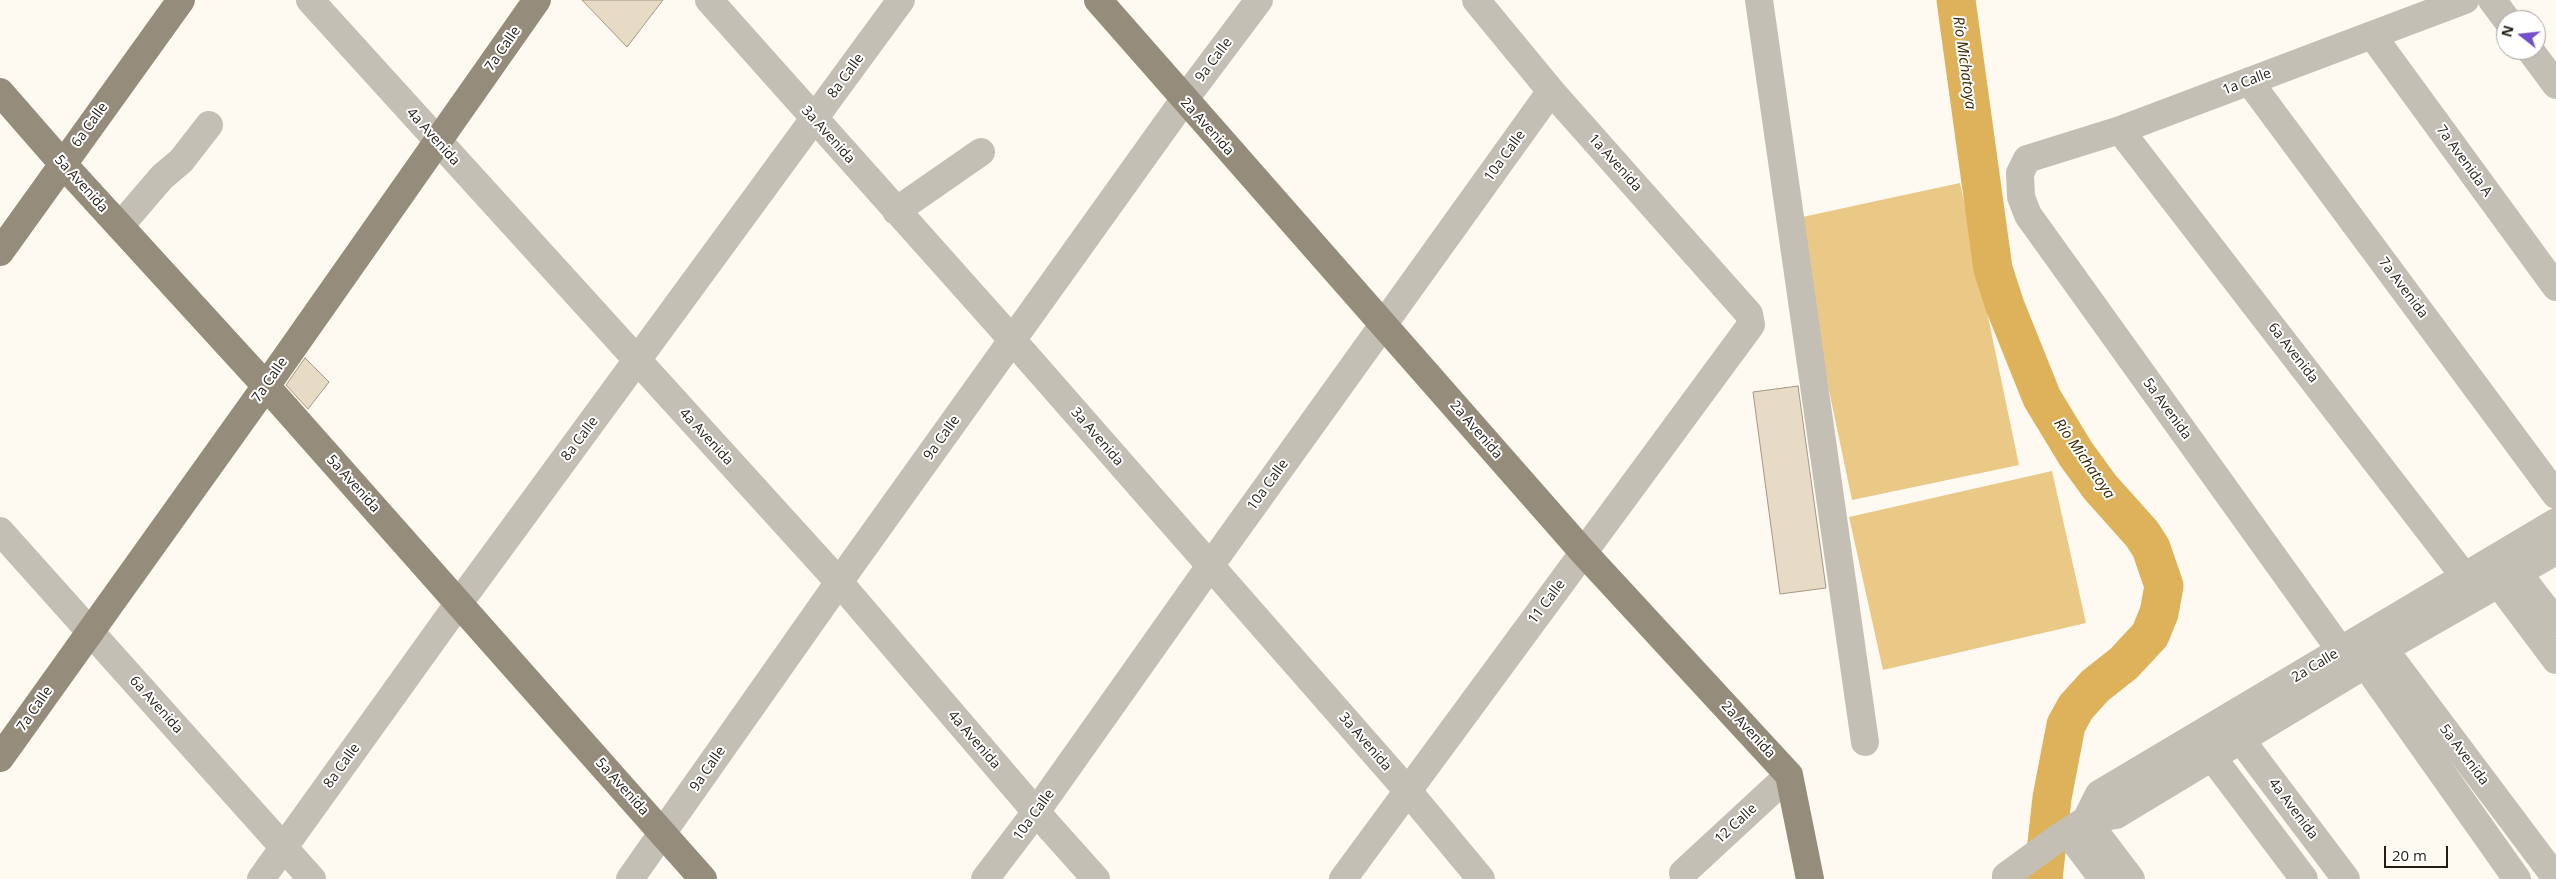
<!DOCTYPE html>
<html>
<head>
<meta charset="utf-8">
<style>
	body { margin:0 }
	#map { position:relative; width:2556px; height:879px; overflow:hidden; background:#fffaf1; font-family:"Open Sans",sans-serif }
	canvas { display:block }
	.north { position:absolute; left:2496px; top:10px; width:50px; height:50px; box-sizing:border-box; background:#fff; border:1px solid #a7a5a2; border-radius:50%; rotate:286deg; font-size:14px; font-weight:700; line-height:20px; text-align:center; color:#221e16 }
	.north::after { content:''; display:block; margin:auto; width:18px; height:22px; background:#7350c9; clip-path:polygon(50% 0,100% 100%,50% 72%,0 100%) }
	.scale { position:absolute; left:2384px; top:846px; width:64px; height:22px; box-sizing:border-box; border:2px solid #221e16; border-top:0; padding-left:6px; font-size:15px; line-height:18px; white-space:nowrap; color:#221e16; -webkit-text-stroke:4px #fff; paint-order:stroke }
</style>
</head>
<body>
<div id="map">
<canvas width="2556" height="879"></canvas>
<div class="north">N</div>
<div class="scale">20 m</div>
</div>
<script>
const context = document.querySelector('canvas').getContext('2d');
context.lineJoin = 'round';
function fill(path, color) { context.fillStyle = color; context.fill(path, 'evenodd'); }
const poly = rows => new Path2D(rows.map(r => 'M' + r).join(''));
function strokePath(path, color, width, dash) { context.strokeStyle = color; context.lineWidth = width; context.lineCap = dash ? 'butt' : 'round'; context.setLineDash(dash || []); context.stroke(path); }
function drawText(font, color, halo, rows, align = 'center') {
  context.font = font + ' "Open Sans",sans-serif'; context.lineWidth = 4; context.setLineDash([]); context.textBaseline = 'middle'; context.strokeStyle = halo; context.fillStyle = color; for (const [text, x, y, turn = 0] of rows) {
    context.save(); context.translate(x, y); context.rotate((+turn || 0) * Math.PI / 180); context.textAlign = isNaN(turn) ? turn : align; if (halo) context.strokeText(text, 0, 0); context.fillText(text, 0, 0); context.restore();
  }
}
const green = poly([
	[1960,183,2019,465,1852,500,1793,219],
	[2052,471,2086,623,1883,670,1849,517]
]);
const river = poly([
	[1956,0,1993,269,2005,306,2042,398,2076,454,2100,487,2142,534,2151,548,2164,586,2159,613,2150,635,2124,663,2095,686,2076,707,2066,725,2052,798,2043,879]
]);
const building = poly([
	[582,0,663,0,627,47,582,0],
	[305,358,329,382,308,409,286,385,305,358],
	[1798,386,1826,588,1780,594,1753,392,1798,386]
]);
const minor = poly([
	[310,0,839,582,1036,812,1096,879],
	[709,0,1000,326,1407,790,1481,879],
	[1759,0,1865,742],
	[2492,0,2507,20],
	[2372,35,2556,287],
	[2530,50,2556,85],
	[2249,81,2556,495],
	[2120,130,2465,577],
	[896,211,981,152],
	[120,226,162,177,181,161,209,125],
	[0,531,312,879],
	[2511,558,2518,573,2556,622],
	[2492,567,2499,584,2556,660],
	[2376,634,2384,649,2556,878],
	[2355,650,2517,879],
	[2341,651,2028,215,2021,197,2020,173,2027,159,2120,130,2465,0],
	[2241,740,2346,879],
	[2212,757,2304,879],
	[2086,820,2099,794,2556,522],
	[2086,820,2131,879],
	[2068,833,2103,879],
	[1683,873,1789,775],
	[261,879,459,603,901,0],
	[630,879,839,582,1184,100,1259,0],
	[985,879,1036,812,1210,566,1551,91],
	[1343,879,1751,325,1749,314,1551,91,1476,0],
	[2006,879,2006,876,2058,838,2086,820,2116,815,2353,672,2384,649,2556,551]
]);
const major = poly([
	[1098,0,1584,553,1789,775,1810,879],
	[0,92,62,163,266,386,703,879],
	[0,252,181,0],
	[0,758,266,386,537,0]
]);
const streetNames = [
	["7a Calle",503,49,-55],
	["9a Calle",1214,60,-53],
	["8a Calle",846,76,-54],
	["1a Calle",2247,82,-21],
	["6a Calle",90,125,-54],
	["2a Avenida",1207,127,48],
	["3a Avenida",828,135,48],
	["4a Avenida",433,137,48],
	["10a Calle",1505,156,-54],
	["7a Avenida A",2464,161,54],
	["1a Avenida",1615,163,48],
	["5a Avenida",81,184,48],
	["7a Avenida",2403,288,53],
	["6a Avenida",2293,353,52],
	["7a Calle",270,380,-55],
	["5a Avenida",2167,409,54],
	["2a Avenida",1476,430,49],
	["4a Avenida",706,437,47],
	["3a Avenida",1097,437,49],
	["9a Calle",942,438,-54],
	["8a Calle",580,439,-53],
	["5a Avenida",353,484,48],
	["10a Calle",1268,485,-54],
	["11 Calle",1547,602,-53],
	["2a Calle",2315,666,-31],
	["6a Avenida",156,705,48],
	["7a Calle",35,709,-55],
	["2a Avenida",1748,730,47],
	["4a Avenida",974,740,49],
	["3a Avenida",1365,742,49],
	["5a Avenida",2464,755,53],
	["8a Calle",342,766,-54],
	["9a Calle",708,769,-55],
	["5a Avenida",622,787,48],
	["4a Avenida",2293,809,53],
	["10a Calle",1034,815,-54],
	["12 Calle",1736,824,-43]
];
const waterNames = [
	["Río Michatoya",1964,63,82],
	["Río Michatoya",2084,459,55]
];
fill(green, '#eac886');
strokePath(river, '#ddb25b', 39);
fill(building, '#e8dbc5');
strokePath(building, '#a39883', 1);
strokePath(minor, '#c4bfb5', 28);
strokePath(major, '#968c7b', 28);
drawText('14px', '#221e16', '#fff', streetNames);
drawText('italic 15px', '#382600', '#fff', waterNames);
</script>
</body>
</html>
